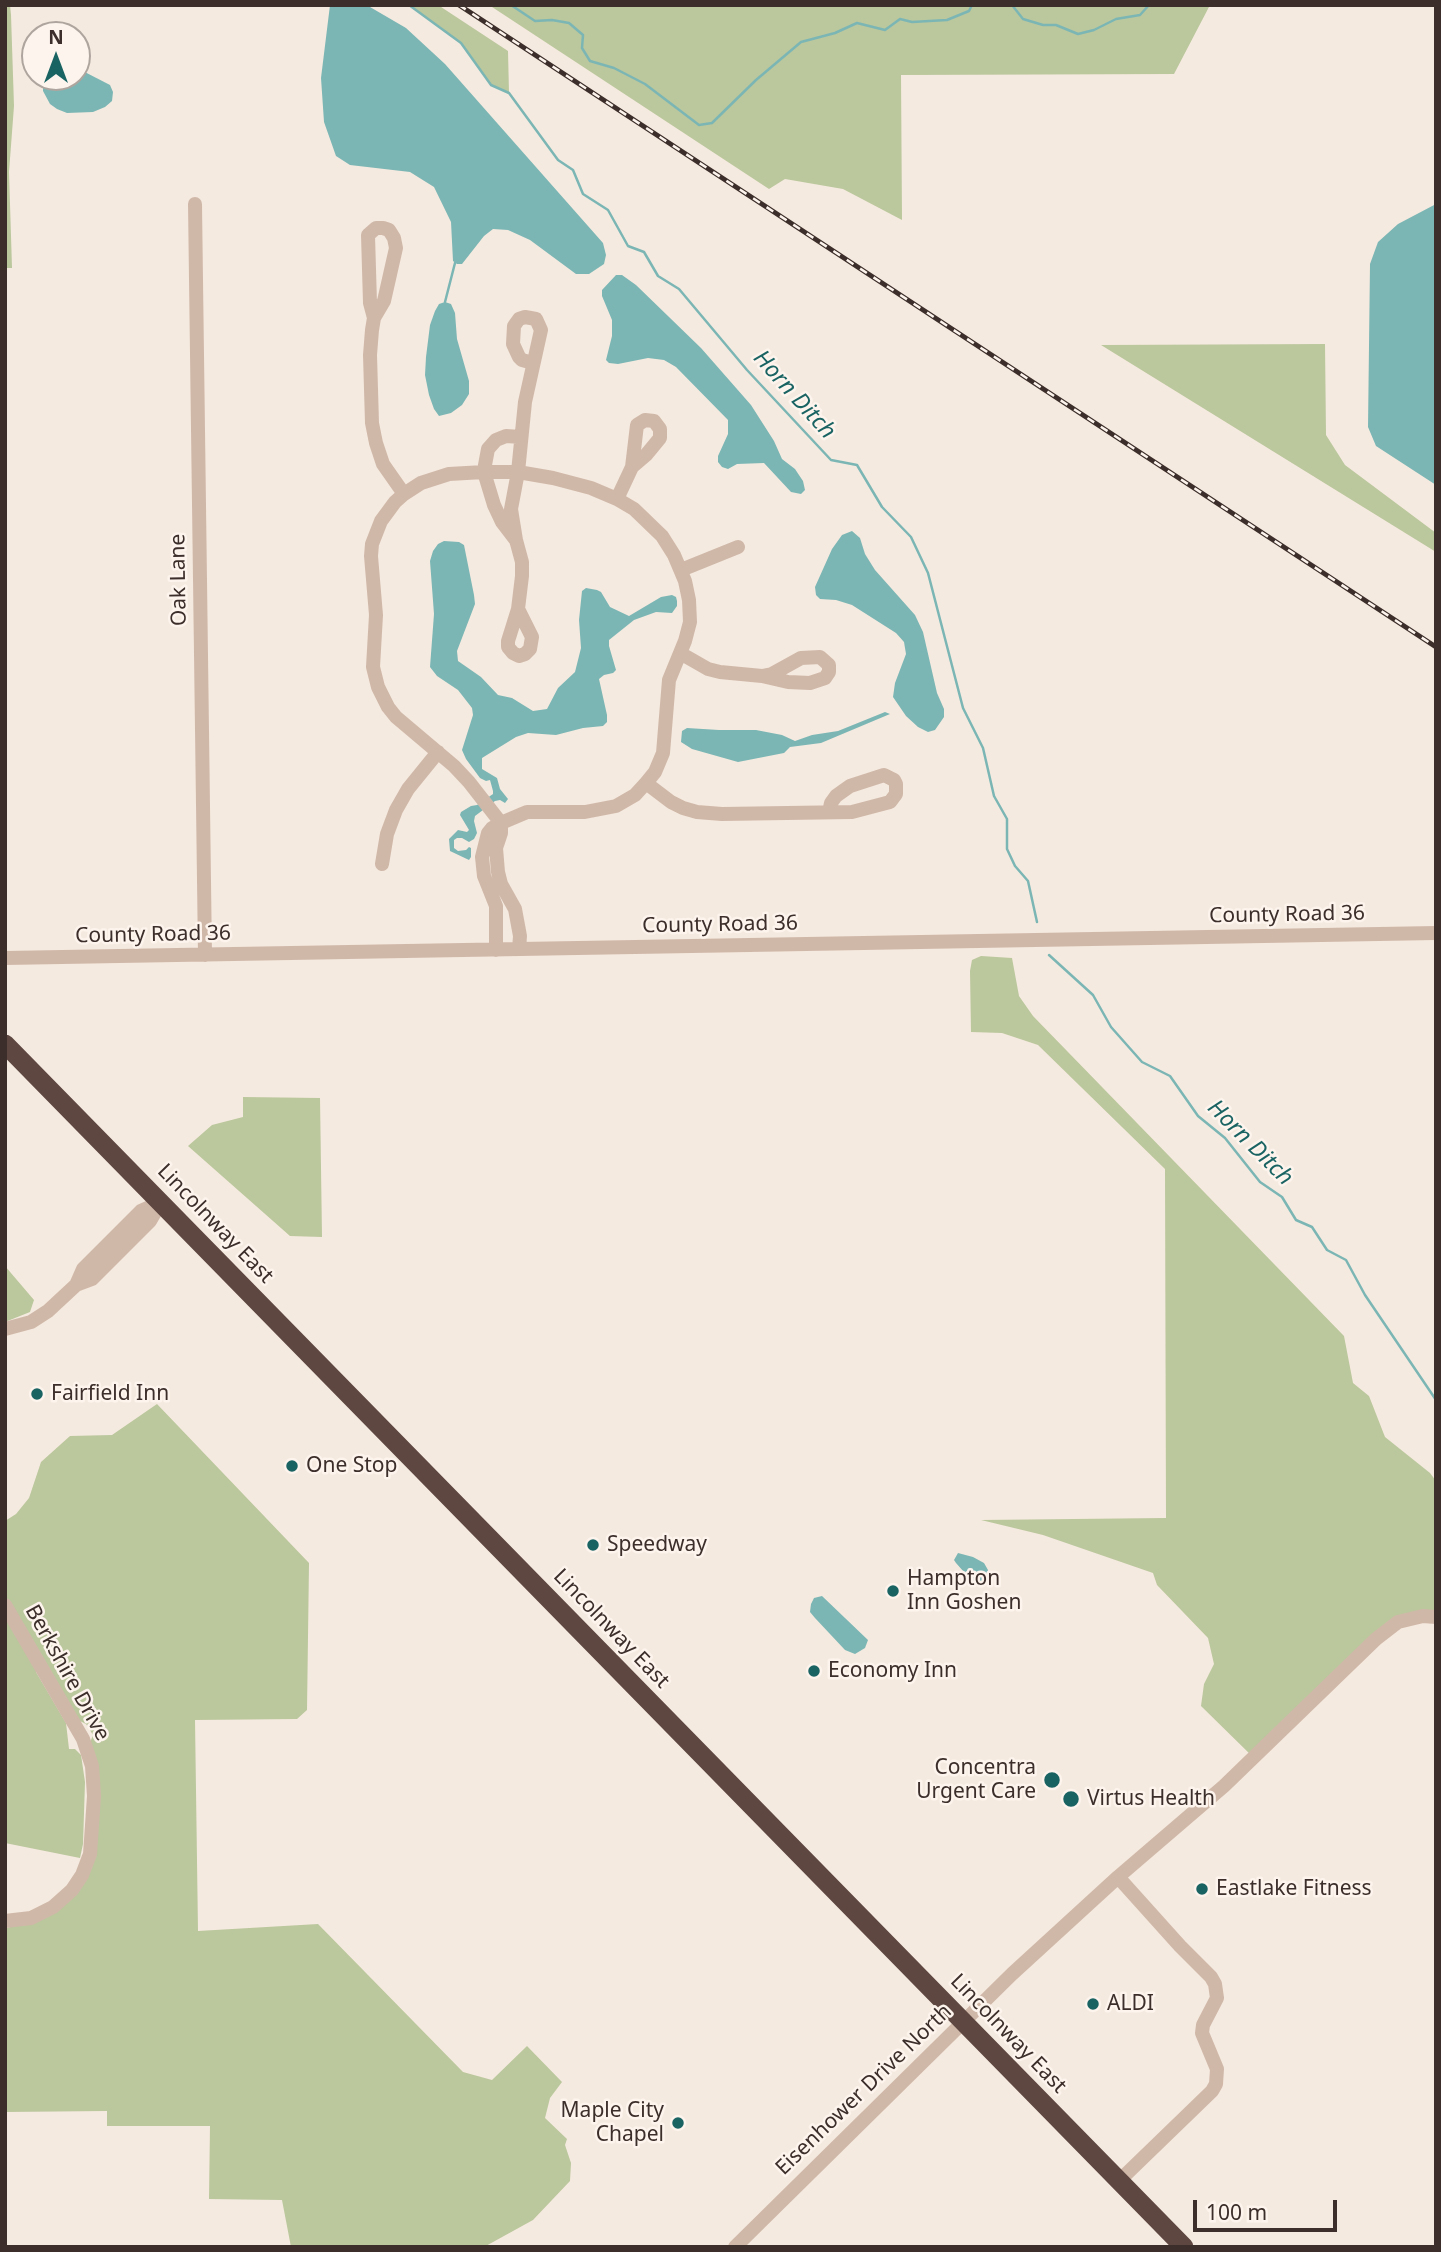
<!DOCTYPE html>
<html>
<head>
<meta charset="utf-8">
<style>
	body { margin:0 }
	#map { position:relative; width:1441px; height:2252px; overflow:hidden; background:#f5eadf; font-family:"Noto Sans",sans-serif }
	canvas { display:block }
	.frame { position:absolute; inset:0; border:7px solid #3c2e2a; pointer-events:none }
	.north { position:absolute; left:21px; top:21px; width:70px; height:70px; box-sizing:border-box; background:#fcf4ed; border:2px solid #afa59f; border-radius:50%; rotate:0deg; font-size:19px; font-weight:700; line-height:28px; text-align:center; color:#3c2e2a }
	.north::after { content:''; display:block; margin:auto; width:24px; height:32px; background:#1a6363; clip-path:polygon(50% 0,100% 100%,50% 72%,0 100%) }
	.scale { position:absolute; left:1193px; top:2200px; width:144px; height:32px; box-sizing:border-box; border:4px solid #3c2e2a; border-top:0; padding-left:9px; font-size:21px; line-height:24px; white-space:nowrap; color:#3c2e2a; -webkit-text-stroke:5px #fcf4ed; paint-order:stroke }
</style>
</head>
<body>
<div id="map">
<canvas width="1441" height="2252"></canvas>
<div class="frame"></div>
<div class="north">N</div>
<div class="scale">100 m</div>
</div>
<script>
const context = document.querySelector('canvas').getContext('2d');
context.lineJoin = 'round';
function fill(path, color) { context.fillStyle = color; context.fill(path, 'evenodd'); }
const poly = rows => new Path2D(rows.map(r => 'M' + r).join(''));
function strokePath(path, color, width, dash) { context.strokeStyle = color; context.lineWidth = width; context.lineCap = dash ? 'butt' : 'round'; context.setLineDash(dash || []); context.stroke(path); }
function drawText(font, color, halo, rows, align = 'center') {
  context.font = font + ' "Noto Sans",sans-serif'; context.lineWidth = 5; context.setLineDash([]); context.textBaseline = 'middle'; context.strokeStyle = halo; context.fillStyle = color; for (const [text, x, y, turn = 0] of rows) {
    context.save(); context.translate(x, y); context.rotate((+turn || 0) * Math.PI / 180); context.textAlign = isNaN(turn) ? turn : align; if (halo) context.strokeText(text, 0, 0); context.fillText(text, 0, 0); context.restore();
  }
}
const green = poly([
	[5,5,10,5,11,15,14,106,9,172,12,268,5,268],
	[409,5,438,5,508,51,509,93,491,85,461,43],
	[489,5,1210,5,1174,74,901,75,902,220,843,189,785,179,769,189],
	[1325,344,1326,435,1345,465,1436,533,1436,552,1101,345],
	[981,956,1012,958,1019,996,1033,1016,1344,1336,1353,1383,1369,1396,1385,1437,1430,1473,1436,1481,1436,1617,1398,1622,1254,1758,1201,1706,1204,1684,1214,1664,1208,1638,1157,1585,1153,1573,1043,1535,981,1520,1166,1518,1165,1169,1038,1045,1002,1033,971,1032,970,971,972,960],
	[243,1097,320,1098,322,1237,290,1236,188,1146,212,1125,243,1117],
	[5,1266,34,1300,30,1312,5,1322],
	[157,1404,309,1563,307,1710,297,1719,195,1720,198,1931,318,1924,463,2072,492,2080,527,2046,562,2082,550,2098,545,2118,567,2139,565,2145,571,2163,570,2181,533,2220,484,2247,291,2247,282,2200,209,2199,210,2126,107,2126,107,2111,5,2112,5,1928,32,1923,86,1877,91,1740,93,1735,86,1724,78,1720,42,1668,36,1672,66,1723,69,1749,75,1749,81,1755,85,1782,83,1844,80,1858,5,1843,5,1521,16,1514,29,1498,41,1462,70,1436,112,1435]
]);
const water = poly([
	[330,5,370,7,406,28,445,64,603,243,606,255,604,264,589,274,576,274,530,240,508,230,493,229,484,236,462,264,457,264,453,261,451,222,434,187,410,172,350,165,336,156,324,122,321,78],
	[77,68,110,85,113,92,112,101,105,107,93,112,67,113,57,109,50,104,43,91,43,84,47,77,77,77],
	[1436,204,1436,485,1376,446,1368,427,1370,264,1378,242,1398,224],
	[616,275,622,275,636,285,701,348,751,405,774,441,782,459,795,469,803,481,805,490,801,494,791,492,764,463,737,464,728,469,722,467,718,462,718,456,728,434,728,420,676,367,664,360,648,358,618,364,609,363,606,360,612,336,612,320,602,296,602,290],
	[445,302,451,304,455,313,457,339,469,381,469,394,462,405,451,413,439,416,434,409,429,395,425,375,426,357,430,325,435,311,439,304],
	[852,531,860,538,865,554,875,570,915,615,923,632,937,693,944,709,944,717,935,730,928,732,918,727,906,716,893,697,895,683,906,654,904,642,896,633,852,605,836,600,820,599,816,595,815,587,832,549,842,535],
	[444,541,459,542,464,545,474,595,475,604,457,651,458,661,481,677,498,695,512,698,533,711,547,709,558,688,575,672,581,648,579,620,582,591,586,588,597,590,601,592,610,607,629,616,661,597,672,595,676,597,677,601,677,606,672,613,656,612,634,620,609,640,609,646,616,670,613,673,604,675,599,679,607,715,607,722,603,726,583,728,556,735,528,733,516,737,482,758,482,769,497,778,500,789,508,799,505,803,500,800,495,801,475,816,474,821,477,833,474,839,469,842,462,838,457,838,454,840,454,848,458,851,466,850,469,847,471,848,471,857,469,860,450,851,449,839,458,830,467,832,469,830,460,815,461,812,471,806,477,805,493,794,493,791,490,780,486,781,480,778,466,759,462,750,473,715,472,708,458,690,437,676,430,667,434,614,430,561,433,551,438,544],
	[885,712,890,714,821,743,790,747,784,753,738,762,692,749,681,742,682,731,687,728,719,730,756,730,782,735,795,741,812,735,838,731],
	[958,1553,973,1557,984,1563,988,1570,988,1575,983,1584,978,1584,971,1580,956,1563,954,1560],
	[822,1596,868,1640,865,1648,855,1654,845,1650,815,1618,810,1612,811,1604,814,1598]
]);
const stream = poly([
	[409,5,461,43,491,85,509,93,558,160,573,170,583,194,608,210,628,246,644,252,658,276,679,289,747,370,831,460,857,465,882,507,911,537,928,573,963,708,983,748,994,796,1007,819,1007,849,1015,866,1028,881,1037,922],
	[511,5,535,21,552,20,569,23,583,35,582,48,590,61,614,68,645,84,699,125,712,123,756,80,801,42,835,33,857,23,885,30,900,19,912,22,947,20,969,11,972,5],
	[1012,5,1023,19,1043,25,1056,25,1078,34,1094,30,1116,19,1140,15,1149,5],
	[445,302,455,263],
	[1049,955,1093,995,1111,1027,1142,1062,1170,1076,1198,1116,1225,1138,1260,1182,1282,1197,1296,1220,1312,1227,1327,1250,1346,1260,1365,1295,1436,1400]
]);
const minor = poly([
	[195,204,205,955],
	[374,318,370,303,368,235,376,228,383,228,389,230,394,238,396,248,384,301,374,318,372,330,370,355,372,423,376,443,383,464,404,494],
	[484,472,518,472,553,478,591,488,617,499,634,509,662,536,674,555,685,581,689,600,690,622,685,641,669,680,663,753,655,772,646,783,635,795,616,806,585,812,527,812,501,823,469,782,454,766,396,717,388,707,378,687,373,667,376,615,371,556,372,544,381,521,395,502,404,494,421,483,449,474,484,472],
	[617,499,632,467,637,425,645,420,654,421,660,429,660,438,646,455,632,467],
	[515,539,502,522,494,505,484,472,485,465,488,449,496,440,506,436,521,437],
	[681,570,738,547],
	[518,609,532,637,530,649,525,654,519,656,513,653,508,647,508,641,518,609,522,576,522,562,516,540,511,509,518,472,525,402,541,330,536,319,525,317,519,319,514,326,513,344,519,357,522,360,533,363],
	[680,653,708,669,720,672,762,676,788,682,810,683,825,678,829,672,829,665,820,657,801,658,772,674,762,676],
	[646,783,671,802,683,808,697,812,722,814,852,812,890,802,896,794,896,784,894,780,884,775,850,786,836,796,831,803,829,812],
	[501,823,501,833,496,848,498,872,501,884,515,909,520,936,519,949],
	[382,864,387,834,396,810,408,789,438,752],
	[496,950,496,906,484,876,482,857,488,833,492,828,501,823],
	[5,958,1436,933],
	[76,1285,83,1269,141,1211,161,1202],
	[5,1329,31,1322,48,1311,76,1285,92,1279,150,1221,161,1202],
	[5,1605,83,1739,92,1766,94,1796,90,1854,82,1875,72,1890,53,1907,31,1918,5,1921],
	[1118,1877,1180,1946,1211,1977,1215,1984,1217,1998,1203,2025,1202,2033,1217,2069,1216,2084,1212,2091,1119,2181],
	[735,2247,1012,1974,1118,1877,1224,1786,1376,1639,1398,1622,1423,1616,1436,1617]
]);
const highway = poly([
	[5,1044,1184,2247]
]);
const rail = poly([
	[459,5,1436,647]
]);
const markers = [
	[37,1394,7,"#1a6363"],
	[292,1466,7,"#1a6363"],
	[593,1545,7,"#1a6363"],
	[893,1591,7,"#1a6363"],
	[814,1671,7,"#1a6363"],
	[1052,1780,9,"#1a6363"],
	[1071,1799,9,"#1a6363"],
	[1202,1889,7,"#1a6363"],
	[1093,2004,7,"#1a6363"],
	[678,2123,7,"#1a6363"]
];
const streetNames = [
	["Oak Lane",179,580,-91],
	["County Road 36",1287,915,-1],
	["County Road 36",720,925,-1],
	["County Road 36",153,935,-1],
	["Lincolnway East",215,1224,46],
	["Lincolnway East",611,1629,46],
	["Berkshire Drive",67,1673,61],
	["Lincolnway East",1008,2034,46],
	["Eisenhower Drive North",864,2090,-44]
];
const poiNames = [
	["Fairfield Inn",51,1394],
	["One Stop",306,1466],
	["Speedway",607,1545],
	["Hampton",907,1579],
	["Inn Goshen",907,1603],
	["Economy Inn",828,1671],
	["Concentra",1036,1768,"right"],
	["Urgent Care",1036,1792,"right"],
	["Virtus Health",1087,1799],
	["Eastlake Fitness",1216,1889],
	["ALDI",1107,2004],
	["Maple City",664,2111,"right"],
	["Chapel",664,2135,"right"]
];
const waterNames = [
	["Horn Ditch",794,395,48],
	["Horn Ditch",1250,1143,45]
];
fill(green, '#bbc79d');
fill(water, '#7bb6b5');
strokePath(stream, '#7bb6b5', 2.5);
strokePath(minor, '#d0b8a9', 14);
strokePath(highway, '#5e4740', 19);
strokePath(rail, '#3c2e2a', 5);
strokePath(rail, '#fcf4ed', 2.5, [8]);
for (const [x, y, r, color] of markers) { const dot = new Path2D(); dot.arc(x, y, r, 0, 2 * Math.PI); context.fillStyle = color; context.fill(dot); strokePath(dot, '#fcf4ed', 2.5); }
drawText('21px', '#3c2e2a', '#fcf4ed', streetNames);
drawText('21px', '#3c2e2a', '#fcf4ed', poiNames, 'left');
drawText('italic 23px', '#1a6363', '#fcf4ed', waterNames);
</script>
</body>
</html>
